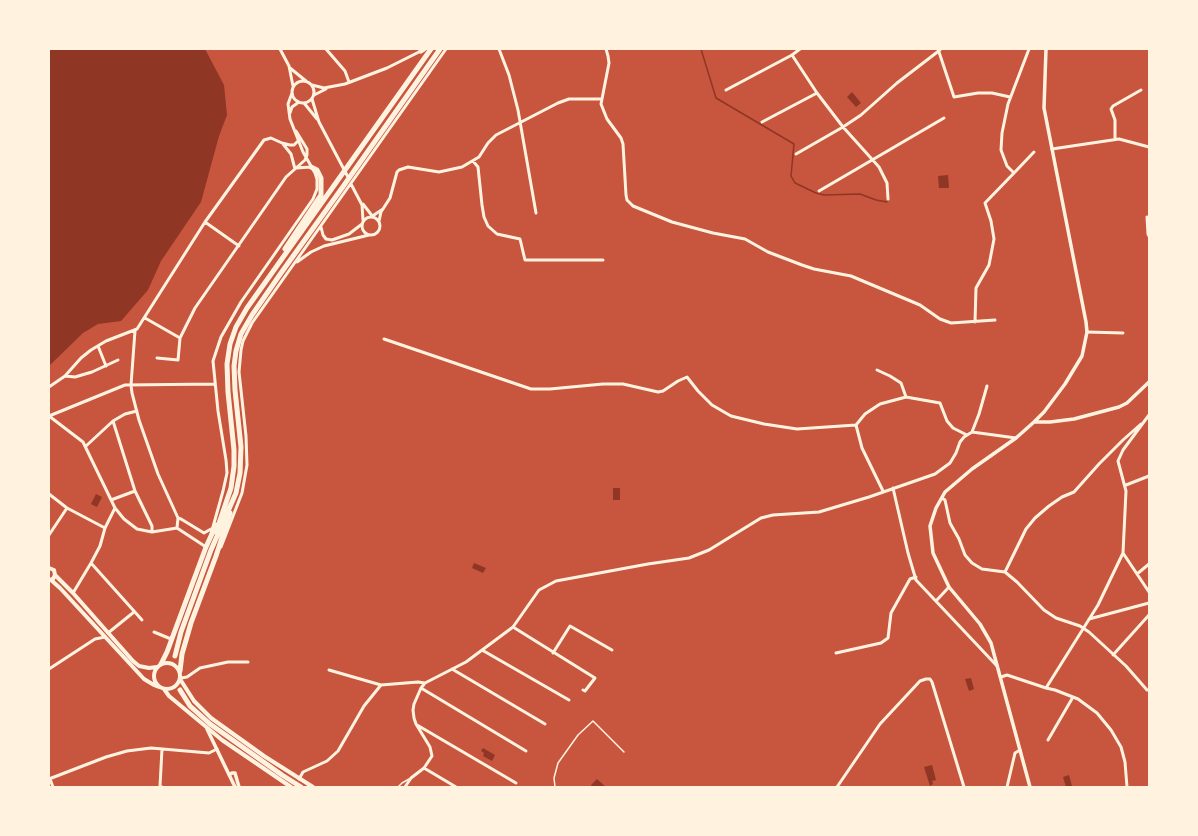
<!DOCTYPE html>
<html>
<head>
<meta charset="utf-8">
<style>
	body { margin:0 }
	#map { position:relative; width:1198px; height:836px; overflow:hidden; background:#c8553d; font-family:Montserrat,sans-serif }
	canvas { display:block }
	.frame { position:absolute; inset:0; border:50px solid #fff3e0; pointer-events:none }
</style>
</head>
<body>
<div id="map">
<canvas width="1198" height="836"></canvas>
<div class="frame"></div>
</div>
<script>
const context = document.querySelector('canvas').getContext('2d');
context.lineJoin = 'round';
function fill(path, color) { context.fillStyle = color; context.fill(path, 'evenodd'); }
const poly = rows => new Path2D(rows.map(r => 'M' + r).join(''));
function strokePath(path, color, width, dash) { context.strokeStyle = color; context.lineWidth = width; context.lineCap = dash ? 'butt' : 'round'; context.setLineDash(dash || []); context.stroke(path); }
const water = poly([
	[49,49,205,49,224,85,227,115,219,136,201,202,161,261,148,290,121,321,98,324,83,333,49,366],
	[852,92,861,103,856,107,847,97],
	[948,175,949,188,939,188,938,176],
	[613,488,620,488,620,500,613,500],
	[96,494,102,497,97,507,91,504],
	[474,563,486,568,483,573,472,568],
	[971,678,974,689,969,691,965,679],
	[483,748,495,755,492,761,483,756,484,753,481,751],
	[932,765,936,780,932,781,933,784,930,786,924,767],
	[1069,775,1072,786,1066,787,1063,777],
	[597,779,606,787,593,787,591,785]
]);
const stream = poly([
	[701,49,716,98,794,144,791,176,795,183,816,193,824,195,860,194,876,200,887,202]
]);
const service = poly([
	[398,787,402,783,409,779],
	[555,787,554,778,558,763,578,735,593,721,624,752]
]);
const minor = poly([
	[280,49,289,66,293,86],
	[326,49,345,71,349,82],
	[499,49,509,75,518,110,536,213],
	[606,49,608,56,609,63,601,104,607,119,621,138,623,144,626,195,627,200,633,206,672,222,713,233,745,239,768,252,802,265,814,269,851,276,920,305,940,319,951,323,995,320],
	[938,49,954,97,978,93,992,93,1010,97],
	[792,55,817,93,843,127,879,167,887,183,888,199],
	[290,68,306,81],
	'292 92a11 11 0 1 1 22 0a11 11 0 1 1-22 0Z',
	[312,85,324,88,345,84,387,68,421,51],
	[726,90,792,55,800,49],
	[314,95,326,89],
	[312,99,319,122,349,179],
	[304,103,317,119],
	[290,113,292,107,299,102],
	[762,122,817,93],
	[1115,139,1115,120,1111,109,1113,106,1141,90],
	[283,144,291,154,295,169],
	[1052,149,1119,139,1149,147],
	[796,154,843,127,861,115,897,83,940,50],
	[473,161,478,167,482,205,484,217,488,226,497,234,520,239,525,260,603,260],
	[296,168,311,167],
	[1014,173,1034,152],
	[351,184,362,205,363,220],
	[819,191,944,118],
	[363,204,373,217],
	'362 226a9 9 0 1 1 18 0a9 9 0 1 1-18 0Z',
	[371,217,383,209],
	[1147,217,1148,234,1149,236],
	[379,221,381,212,390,198,397,172,399,170,408,167,439,172,462,167,479,157,488,143,496,135,558,103,569,99,601,99],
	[205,222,239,246],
	[321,227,323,235,326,239,332,240,349,234,362,224],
	[297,262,311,252,324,246,369,235],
	[145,318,180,338],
	[975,322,976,288,989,265,994,239,991,221,985,203,1014,173,1007,166,1001,150,1002,133,1008,104,1029,49],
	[135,331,131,385,132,393,139,420,158,474,178,518,177,528],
	[1087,332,1123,333],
	[384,339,531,389,550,389,603,384,623,384,658,392,663,391,678,381,687,377,698,391,712,405,731,416,764,424,797,429,856,425],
	[98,346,106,366],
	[157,358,178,360,180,338,195,308,286,177,305,160,307,155,307,149,296,131],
	[877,370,890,376,901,383,906,397],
	[65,376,75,377,92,372,118,360],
	[49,387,65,376,81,358,91,350,106,341,137,329,205,222,264,140,271,138,282,143,290,145,294,145,298,141],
	[49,416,83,442,115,508,124,519,137,529,152,532,177,528,206,547],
	[49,416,125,385,215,384],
	[113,421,135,491,152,526,152,532],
	[972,432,979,414,987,386],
	[86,446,113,421,125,414,137,411],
	[1126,485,1149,476],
	[893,488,908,553,916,580,997,666],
	[883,491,862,448,856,425,865,414,880,404,906,397,940,403,947,421,953,428,967,435],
	[49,494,67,508,105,528],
	[942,498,945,500,950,523,959,539,965,555,972,563,982,569,1005,572,1017,582,1044,610,1056,618,1080,626,1089,632,1126,666,1147,690],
	[111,500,135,491],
	[178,518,181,519,204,533,211,529],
	[211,534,223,491,227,473,226,460,218,411,213,361,221,337,241,302,313,199,317,189,317,179,315,173,303,152,290,119,288,104,292,93],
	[49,535,67,508],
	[221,547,242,493,247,465,246,436,239,372,241,350,243,341,252,323,446,49],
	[1123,553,1149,592],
	[91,563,142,620],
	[1005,572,1026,529,1035,518,1049,506,1062,497,1074,492,1099,464,1123,440,1141,424],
	[1137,574,1149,564],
	[73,593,91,563,100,546,105,528,115,508],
	[936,601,949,587],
	[1089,619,1149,603],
	[513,627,595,678,585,691,583,690],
	[154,632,171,639],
	[108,633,134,612],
	[482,650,569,700],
	[553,653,570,626,612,650],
	[836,653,881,643,888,638,891,613,910,579,916,577],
	[1113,655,1149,615],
	[49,669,95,639,105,637],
	[452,669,545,724],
	[329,670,381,685,418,682,425,683],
	[1001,677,1007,675,1046,688,1098,605,1123,553,1126,491,1118,461,1123,450,1149,415],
	[181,678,187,677,200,668,228,662,248,662],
	[421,688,526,751],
	[1046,688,1055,690,1078,699,1097,713,1111,730,1121,747,1125,762,1127,787],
	[417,725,516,783],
	[1048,740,1073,697],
	[424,768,456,787],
	[49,779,106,757,127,751,151,748,209,753,217,749],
	[50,779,53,787],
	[299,779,303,772,327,761,338,751,364,706,381,685],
	[162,787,160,786,162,749],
	[405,787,411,778,424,768,432,756,430,747,416,724,414,718,413,710,414,704,421,688,425,683,466,662,513,627,539,590,556,581,648,564,689,558,709,550,761,518,773,515,819,512,869,497,935,474,950,463,956,453,960,442,964,437,972,432,1016,438],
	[837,787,880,724,920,681,926,679,930,679,932,682,964,787],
	[1007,787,1015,753,1020,750]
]);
const tertiary = poly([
	[1034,422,1050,422,1074,419,1119,407,1127,403,1149,382],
	[207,729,235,787],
	[229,775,232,773,235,773,239,787],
	[1030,787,991,643,980,624,949,587,933,553,930,526,936,508,945,492,972,469,1016,438,1034,422,1044,412,1065,384,1082,356,1087,332,1086,322,1044,108,1046,49]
]);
const secondary = poly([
	[49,568,54,570,55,575,53,579,49,580],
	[55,575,73,593,133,661,139,666,149,668,157,667],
	[51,580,60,588,144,679,154,685,159,687],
	'154 676a13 13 0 1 1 26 0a13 13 0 1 1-26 0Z',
	[180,679,194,701,211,718,264,756,313,787],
	[164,689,169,696,222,740,291,787]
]);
const trunk = poly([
	[421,51,424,49],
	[285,249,321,195,321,178,317,170,311,167],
	[216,532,231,488,234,466,234,450,228,392,227,364,230,344,236,327,247,308,431,49],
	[175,656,181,632,211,550,236,493,240,473,241,447,235,390,234,366,236,351,241,334,252,315,281,273,342,188,440,49],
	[161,664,167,652,206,547,216,525],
	[180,671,182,654,191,623,216,556,230,513],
	[180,690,190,706,210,724,282,775,301,787]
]);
fill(water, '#8f3625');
strokePath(stream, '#8f3625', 1.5);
strokePath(service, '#fff3e0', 1.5);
strokePath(minor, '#fff3e0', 3);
strokePath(tertiary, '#fff3e0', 3.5);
strokePath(secondary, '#fff3e0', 4);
strokePath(trunk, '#fff3e0', 5);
</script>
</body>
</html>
